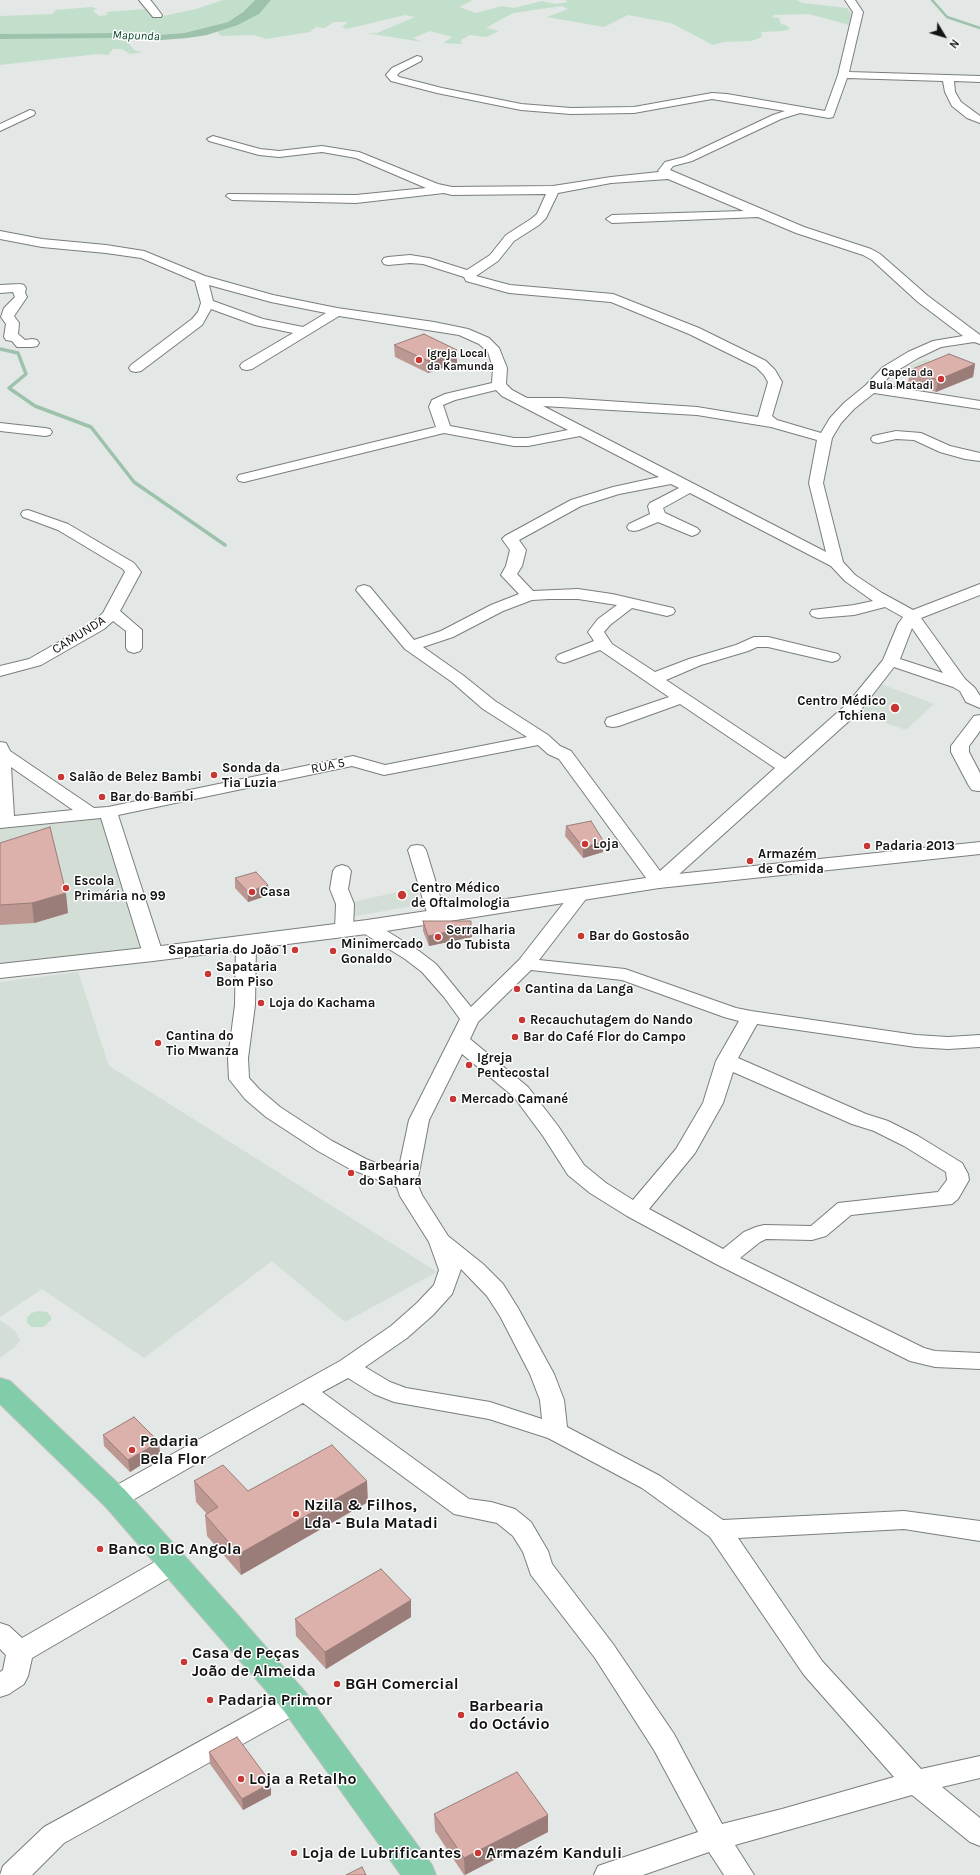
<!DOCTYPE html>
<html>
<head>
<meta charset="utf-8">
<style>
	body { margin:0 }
	#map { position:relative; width:980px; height:1875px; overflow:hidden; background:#e3e7e5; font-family:Karla,sans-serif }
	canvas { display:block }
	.north { position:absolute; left:924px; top:16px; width:40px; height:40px; -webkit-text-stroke:3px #fff; paint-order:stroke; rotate:128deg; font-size:11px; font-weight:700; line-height:16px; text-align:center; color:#121312 }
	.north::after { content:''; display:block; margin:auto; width:14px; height:18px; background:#121312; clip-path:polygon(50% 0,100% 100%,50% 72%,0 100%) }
</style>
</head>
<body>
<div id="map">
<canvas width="980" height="1875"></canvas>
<div class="north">N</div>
</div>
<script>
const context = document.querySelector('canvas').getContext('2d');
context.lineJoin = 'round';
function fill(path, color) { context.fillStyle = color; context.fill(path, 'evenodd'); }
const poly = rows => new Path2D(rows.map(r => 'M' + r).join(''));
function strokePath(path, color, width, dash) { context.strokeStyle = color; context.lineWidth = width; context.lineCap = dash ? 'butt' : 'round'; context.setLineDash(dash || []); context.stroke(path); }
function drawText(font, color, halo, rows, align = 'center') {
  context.font = font + ' Karla,sans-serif'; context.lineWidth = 3; context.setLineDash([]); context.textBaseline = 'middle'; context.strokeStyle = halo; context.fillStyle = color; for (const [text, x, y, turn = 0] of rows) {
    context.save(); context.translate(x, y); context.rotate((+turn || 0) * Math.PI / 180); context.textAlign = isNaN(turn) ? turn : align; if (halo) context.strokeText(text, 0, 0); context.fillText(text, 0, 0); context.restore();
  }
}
const built = poly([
	[926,359,935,363,902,378,891,373],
	[881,684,934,704,906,730,857,713],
	[108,812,153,954,0,971,0,823],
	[419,887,418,905,350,917,354,902],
	[78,972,109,1066,437,1272,345,1322,272,1261,144,1358,42,1289,0,1317,0,982],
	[0,1320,15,1331,20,1340,16,1346,0,1358]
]);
const green = poly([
	[223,0,255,0,243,12,228,22,184,33,157,35,118,33,0,34,0,16,52,14,56,10,92,7,97,9,93,11,99,16,108,15,106,12,145,9,152,17,159,17,196,9],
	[271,0,473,0,459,7,476,13,502,6,514,8,542,1,555,4,568,2,565,0,796,0,803,3,847,8,851,13,849,25,809,14,774,15,772,17,779,18,781,24,786,25,790,29,783,31,761,32,762,35,760,38,751,41,724,42,713,45,671,23,628,15,604,27,547,17,568,9,562,6,513,13,486,28,499,31,486,37,470,35,461,40,462,44,443,43,452,37,430,31,413,38,422,42,367,33,377,33,415,17,405,15,347,29,342,27,348,22,333,22,325,28,316,27,310,32,266,39,254,35,221,36,218,33,219,31,238,25,259,14],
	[14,38,111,38,130,39,130,45,134,50,143,52,130,54,122,49,113,49,108,55,98,54,0,65,0,39],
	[39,1311,47,1312,51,1317,51,1320,43,1327,32,1327,27,1323,27,1318,31,1313]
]);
const water = poly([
	[255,0,271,0,259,14,238,25,207,35,187,38,162,40,111,38,0,39,0,34,118,33,157,35,184,33,228,22,243,12]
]);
const streamFar1 = poly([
	[932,0,947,17,980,28]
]);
const stream = poly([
	[0,349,18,353,26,374,9,388,35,406,91,427,134,482,225,545]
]);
const street = poly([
	[139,0,150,0,152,2,162,15,161,17,153,17,139,0],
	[845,0,855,0,863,12,849,72,980,76,980,82,954,81,955,92,961,102,980,116,980,123,967,118,952,106,945,92,943,81,847,78,833,117,829,118,800,113,781,119,692,161,673,166,670,170,804,227,871,249,880,254,928,296,980,335,980,344,974,342,941,347,918,358,893,373,881,385,980,401,980,409,874,393,854,409,841,423,832,438,823,483,843,562,855,575,882,593,913,610,980,584,980,595,921,618,965,679,975,688,980,696,980,708,966,702,960,691,953,687,894,667,859,712,666,886,659,888,652,886,559,759,548,754,538,745,384,775,352,766,118,815,163,954,160,958,153,960,146,958,143,954,101,818,0,828,0,742,6,743,10,751,94,808,108,807,353,756,385,765,527,737,483,709,452,682,405,649,356,590,358,587,364,585,370,587,414,640,441,631,491,605,519,594,501,575,506,566,510,550,502,539,505,536,571,500,613,487,659,477,580,436,528,446,514,446,444,433,244,482,239,481,237,478,239,475,436,427,429,407,432,400,445,394,492,383,493,368,488,352,479,344,459,335,339,316,252,369,247,370,242,369,240,366,242,363,293,333,255,325,211,309,202,325,141,371,136,372,131,371,129,368,131,365,192,319,198,312,201,303,195,281,141,258,106,253,42,247,0,239,0,231,42,239,106,245,144,251,205,276,273,295,337,308,434,322,468,329,489,338,499,348,507,368,506,384,512,390,527,398,562,398,697,407,758,417,768,382,764,375,756,367,689,334,611,302,509,293,466,281,464,277,423,264,410,263,388,265,384,264,382,261,384,258,388,257,410,255,429,258,467,270,490,255,506,235,531,219,537,214,546,194,452,195,444,193,356,203,232,200,226,196,228,194,356,195,426,188,356,158,322,152,279,157,259,155,209,141,207,139,213,136,260,149,279,151,322,146,359,152,438,184,452,187,553,186,611,177,659,172,658,171,665,162,684,157,773,115,785,111,712,99,634,113,571,114,521,110,437,93,391,81,386,75,392,68,417,56,421,57,422,59,421,61,400,72,397,75,399,77,442,88,521,104,571,108,634,107,712,93,727,94,825,111,838,75,853,12,845,0],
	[668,179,744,211,612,215,606,219,612,223,758,217,796,233,863,255,872,260,918,302,963,336,933,341,908,352,883,367,866,385,844,403,830,418,821,433,777,420,772,416,782,382,775,370,766,361,699,328,613,294,510,285,476,276,498,261,514,241,539,225,546,218,558,193,611,183,668,179],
	[209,285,271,302,326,313,303,327,263,319,213,301,209,285],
	[496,390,502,396,568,430,528,438,514,438,450,426,443,405,455,400,496,390],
	[543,406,697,415,771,427,817,440,809,483,826,552,543,406],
	[671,484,679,488,650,503,648,506,650,514,629,524,627,527,629,530,634,531,639,530,658,522,687,534,692,536,697,534,700,531,697,528,665,513,663,508,690,493,831,566,845,581,873,601,854,605,812,610,810,613,812,616,818,618,854,615,885,607,903,617,898,624,883,660,847,704,785,759,666,680,701,665,748,651,757,647,768,647,832,662,838,660,840,657,838,654,768,637,754,637,736,645,689,659,655,672,612,644,604,632,610,625,632,608,667,616,673,614,675,611,673,608,612,594,578,589,533,591,517,574,522,566,526,550,519,540,581,506,619,494,671,484],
	[549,599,578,599,617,605,598,619,588,632,594,641,558,655,556,658,558,661,564,663,570,661,600,650,669,697,607,718,605,722,607,726,613,727,619,726,680,704,775,768,660,871,571,751,560,746,548,735,495,701,464,676,423,647,453,637,503,611,532,600,549,599],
	[912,628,943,673,900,659,912,628],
	[11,767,73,810,14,816,11,767],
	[30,110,34,111,35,113,34,115,0,131,0,124,30,110],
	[20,284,24,285,26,288,25,293,27,297,14,316,19,323,18,334,25,340,32,339,37,340,39,343,37,346,32,347,17,347,12,341,6,340,4,337,6,324,1,317,4,308,15,297,13,292,0,293,0,285,20,284],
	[0,423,45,428,50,429,52,432,50,435,45,436,0,431,0,423],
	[896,431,921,433,950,446,980,453,980,461,965,459,940,452,914,440,896,439,878,443,873,442,871,439,873,436,896,431],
	[28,510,68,524,134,563,141,572,120,611,142,630,142,648,140,651,134,653,128,651,126,648,126,631,113,621,104,629,41,665,0,676,0,666,29,659,92,623,103,613,125,572,123,569,58,530,23,517,21,514,23,511,28,510],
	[980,715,980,731,969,746,969,752,980,773,980,791,978,791,972,790,969,786,951,752,951,746,974,716,980,715],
	[417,845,423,846,426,850,446,916,444,920,437,922,430,920,428,916,408,850,411,846,417,845],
	[342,865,348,867,351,871,348,889,354,904,353,930,351,934,344,936,337,934,335,930,336,904,330,889,333,871,336,867,342,865],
	[580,889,587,891,589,895,539,960,625,969,736,1008,751,1011,916,1035,948,1037,980,1035,980,1047,948,1049,916,1047,757,1024,738,1058,866,1114,888,1121,918,1136,962,1163,968,1174,969,1180,958,1199,952,1204,851,1215,826,1236,812,1240,766,1239,760,1242,740,1258,924,1348,935,1351,980,1353,980,1369,935,1367,910,1361,716,1264,627,1216,590,1193,568,1175,543,1136,514,1097,462,1054,429,1120,417,1183,422,1195,448,1236,483,1264,503,1284,518,1308,554,1374,564,1400,567,1427,660,1476,723,1520,904,1511,980,1521,980,1541,904,1529,738,1538,822,1661,921,1769,980,1756,980,1778,942,1787,980,1818,980,1846,970,1842,912,1795,735,1845,754,1875,724,1875,709,1852,643,1875,594,1875,598,1866,698,1832,654,1750,595,1658,531,1575,523,1552,513,1536,497,1523,454,1514,303,1403,124,1505,115,1507,106,1505,103,1498,106,1491,340,1361,391,1326,417,1303,434,1285,439,1270,429,1242,400,1196,397,1187,350,1169,318,1151,266,1117,245,1099,229,1079,228,1058,235,1005,236,943,239,939,246,937,253,939,256,943,255,1005,248,1058,249,1078,259,1089,280,1107,332,1141,366,1159,398,1172,409,1120,460,1019,444,997,422,972,405,959,360,931,358,927,360,923,367,921,374,923,419,951,436,964,471,1007,519,960,573,891,580,889],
	[531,970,622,980,724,1017,739,1021,716,1061,703,1103,676,1149,633,1200,606,1183,584,1165,558,1126,528,1087,470,1039,478,1022,531,970],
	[733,1072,852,1124,874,1131,904,1146,946,1172,947,1180,938,1192,838,1203,811,1226,764,1225,756,1227,744,1232,723,1249,649,1209,695,1153,723,1103,733,1072],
	[461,1269,487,1296,500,1316,530,1374,540,1400,542,1419,490,1402,406,1388,390,1382,365,1367,407,1338,433,1315,452,1294,461,1269],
	[348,1378,374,1394,394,1402,489,1419,548,1438,642,1488,710,1537,804,1675,894,1777,782,1809,722,1824,674,1734,613,1644,552,1564,548,1551,531,1522,515,1509,491,1502,469,1499,322,1392,348,1378],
	[174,1553,183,1556,187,1563,183,1570,32,1658,28,1676,24,1684,9,1694,0,1697,0,1672,3,1670,6,1655,0,1649,0,1623,9,1626,22,1638,165,1556,174,1553],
	[295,1691,304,1694,308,1702,304,1710,64,1843,32,1875,0,1875,3,1866,44,1827,286,1694,295,1691]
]);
const secondary = poly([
	[980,842,980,854,659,888,367,934,153,961,0,978,0,964,153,947,367,920,659,876,980,842]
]);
const primary = poly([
	[0,1378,10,1381,125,1490,236,1613,306,1693,432,1865,436,1875,401,1875,284,1711,105,1506,0,1404,0,1378]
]);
const wall = poly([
	[394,345,457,363,428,373,395,357],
	[975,364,973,377,936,392,908,382,910,370],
	[566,826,603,852,583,858,565,836],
	[0,843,68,913,34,923,0,925],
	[235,878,269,895,248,902,235,888],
	[423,921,472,937,429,946,423,931],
	[103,1435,160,1453,130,1472,104,1446],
	[194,1481,248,1491,368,1502,241,1575,207,1536,205,1515,207,1514,196,1502],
	[411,1617,326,1669,296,1636,295,1619],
	[209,1752,271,1795,243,1810,210,1764],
	[434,1814,548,1832,464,1875,435,1831]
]);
const shadedWall = poly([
	[457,350,457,363,428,373,428,361],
	[975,364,973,377,936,392,938,380],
	[604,842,603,852,583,858,583,847],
	[268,885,269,895,248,902,248,892],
	[66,893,68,913,34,923,32,903],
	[471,927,472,937,429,946,428,936],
	[159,1442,160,1453,130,1472,128,1460],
	[367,1481,368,1502,241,1575,239,1554],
	[411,1600,411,1617,326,1669,325,1652],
	[271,1783,271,1795,243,1810,242,1799],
	[548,1815,548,1832,465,1875,464,1858]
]);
const building = poly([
	[424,334,457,350,428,361,394,345,424,334],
	[949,354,975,364,938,380,910,370,949,354],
	[591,821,604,842,583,847,566,826,591,821],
	[50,827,66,893,32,903,0,905,0,843,50,827],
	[256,872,268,885,248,892,235,878,256,872],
	[423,921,471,921,471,927,428,936,423,921],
	[134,1417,159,1442,128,1460,103,1435,134,1417],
	[332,1445,367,1481,239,1554,205,1515,218,1507,194,1481,223,1465,248,1491,332,1445],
	[381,1569,411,1600,325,1652,295,1619,381,1569],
	[237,1737,271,1783,242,1799,209,1752,237,1737],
	[517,1772,548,1815,464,1858,434,1814,517,1772],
	[362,1867,366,1875,346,1875,362,1867]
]);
const markers = [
	[419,360,4,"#c73834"],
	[941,379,4,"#c73834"],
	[895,708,5,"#c73834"],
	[214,775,4,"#c73834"],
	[61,777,4,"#c73834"],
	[102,797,4,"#c73834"],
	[585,844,4,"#c73834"],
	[867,846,4,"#c73834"],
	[750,861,4,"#c73834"],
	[66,888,4,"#c73834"],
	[252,892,4,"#c73834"],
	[402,895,5,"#c73834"],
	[581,936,4,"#c73834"],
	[438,937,4,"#c73834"],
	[295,950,4,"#c73834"],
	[333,951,4,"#c73834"],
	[208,974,4,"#c73834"],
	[517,989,4,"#c73834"],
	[261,1003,4,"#c73834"],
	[522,1020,4,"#c73834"],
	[515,1037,4,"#c73834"],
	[158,1043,4,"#c73834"],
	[469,1065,4,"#c73834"],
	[453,1099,4,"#c73834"],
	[351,1173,4,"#c73834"],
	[132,1450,4,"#c73834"],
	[296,1514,4,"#c73834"],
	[100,1549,4,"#c73834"],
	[184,1662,4,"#c73834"],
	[337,1684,4,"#c73834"],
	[210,1700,4,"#c73834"],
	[461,1715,4,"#c73834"],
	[241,1779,4,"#c73834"],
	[294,1853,4,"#c73834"],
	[478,1853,4,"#c73834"]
];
const farPoinames = [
	["Igreja Local",427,354],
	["da Kamunda",427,367],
	["Capela da",933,373,"right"],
	["Bula Matadi",933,386,"right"]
];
const farWaternames = [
	["Mapunda",136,36,2]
];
const streetNames = [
	["CAMUNDA",79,635,-32],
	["RUA 5",328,766,-11]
];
const poiNames = [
	["Centro Médico",886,701,"right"],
	["Tchiena",886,716,"right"],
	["Sonda da",222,768],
	["Tia Luzia",222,783],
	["Salão de Belez Bambi",69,777],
	["Bar do Bambi",110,797],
	["Loja",593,844],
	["Padaria 2013",875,846],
	["Armazém",758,854],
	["de Comida",758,869],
	["Escola",74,881],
	["Primária nº 99",74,896],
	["Centro Médico",411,888],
	["de Oftalmologia",411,903],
	["Casa",260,892],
	["Serralharia",446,930],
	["do Tubista",446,945],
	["Bar do Gostosão",589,936],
	["Minimercado",341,944],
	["Gonaldo",341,959],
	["Sapataria do João 1",287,950,"right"],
	["Sapataria",216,967],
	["Bom Piso",216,982],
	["Cantina da Langa",525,989],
	["Loja do Kachama",269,1003],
	["Recauchutagem do Nando",530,1020],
	["Cantina do",166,1036],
	["Tio Mwanza",166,1051],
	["Bar do Café Flor do Campo",523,1037],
	["Igreja",477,1058],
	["Pentecostal",477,1073],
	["Mercado Camané",461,1099],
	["Barbearia",359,1166],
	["do Sahara",359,1181]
];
const nearPoinames = [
	["Padaria",140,1441],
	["Bela Flor",140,1459],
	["Nzila & Filhos,",304,1505],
	["Lda - Bula Matadi",304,1523],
	["Banco BIC Angola",108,1549],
	["Casa de Peças",192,1653],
	["João de Almeida",192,1671],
	["BGH Comercial",345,1684],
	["Padaria Primor",218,1700],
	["Barbearia",469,1706],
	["do Octávio",469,1724],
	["Loja a Retalho",249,1779],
	["Loja de Lubrificantes",302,1853],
	["Armazém Kanduli",486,1853]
];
fill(built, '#d3ded7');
fill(green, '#c2dfcc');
fill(water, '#9dc2ab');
strokePath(streamFar1, '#9dc2ab', 2.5);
strokePath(stream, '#9dc2ab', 3.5);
strokePath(street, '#7a7e7b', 2);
strokePath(secondary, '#7a7e7b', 2);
strokePath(primary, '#c1c2c1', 2);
fill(street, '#fff');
fill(secondary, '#fff');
fill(primary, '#82cda9');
fill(wall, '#bd9893');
fill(shadedWall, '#9a7c78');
fill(building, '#dcb1ab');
strokePath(building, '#9a7c78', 1);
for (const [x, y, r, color] of markers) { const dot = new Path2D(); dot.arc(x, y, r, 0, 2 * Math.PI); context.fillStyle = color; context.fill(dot); strokePath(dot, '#fff', 1.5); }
drawText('bold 11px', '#121312', '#fff', farPoinames, 'left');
drawText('italic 12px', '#004326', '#fff', farWaternames);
drawText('13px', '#121312', '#fff', streetNames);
drawText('bold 13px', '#121312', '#fff', poiNames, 'left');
drawText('bold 16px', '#121312', '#fff', nearPoinames, 'left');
</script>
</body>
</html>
